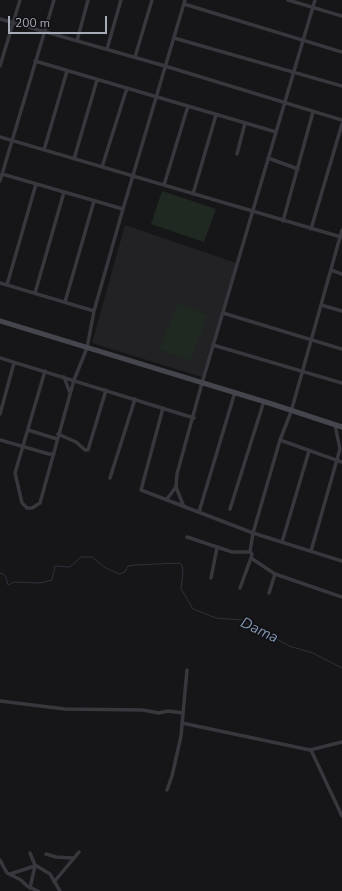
<!DOCTYPE html>
<html>
<head>
<meta charset="utf-8">
<style>
	body { margin:0 }
	#map { position:relative; width:342px; height:891px; overflow:hidden; background:#161618; font-family:"Nunito Sans",sans-serif }
	canvas { display:block }
	.scale { position:absolute; left:8px; top:16px; width:99px; height:18px; box-sizing:border-box; border:2px solid #a8abb8; border-top:0; padding-left:5px; font-size:12px; line-height:14px; white-space:nowrap; color:#a8abb8; -webkit-text-stroke:3px #111113; paint-order:stroke }
</style>
</head>
<body>
<div id="map">
<canvas width="342" height="891"></canvas>
<div class="scale">200 m</div>
</div>
<script>
const context = document.querySelector('canvas').getContext('2d');
context.lineJoin = 'round';
function fill(path, color) { context.fillStyle = color; context.fill(path, 'evenodd'); }
const poly = rows => new Path2D(rows.map(r => 'M' + r).join(''));
function strokePath(path, color, width, dash) { context.strokeStyle = color; context.lineWidth = width; context.lineCap = dash ? 'butt' : 'round'; context.setLineDash(dash || []); context.stroke(path); }
function drawText(font, color, halo, rows, align = 'center') {
  context.font = font + ' "Nunito Sans",sans-serif'; context.lineWidth = 3; context.setLineDash([]); context.textBaseline = 'middle'; context.strokeStyle = halo; context.fillStyle = color; for (const [text, x, y, turn = 0] of rows) {
    context.save(); context.translate(x, y); context.rotate((+turn || 0) * Math.PI / 180); context.textAlign = isNaN(turn) ? turn : align; if (halo) context.strokeText(text, 0, 0); context.fillText(text, 0, 0); context.restore();
  }
}
const built = poly([
	[125,225,236,263,202,377,92,343]
]);
const green = poly([
	[162,191,216,209,204,242,151,224],
	[178,303,208,315,190,361,159,349]
]);
const stream = poly([
	[0,573,3,574,6,577,8,585,14,582,40,583,52,580,55,566,70,567,81,557,92,557,104,567,119,574,125,572,128,566,135,565,180,563,182,565,183,571,181,589,193,609,216,618,242,620,260,633,275,638,289,646,313,653,342,668]
]);
const street = poly([
	[288,0,342,16],
	[184,4,342,52],
	[0,19,165,66,342,120],
	[174,38,342,86],
	[77,41,88,0],
	[107,49,121,0],
	[135,57,152,0],
	[35,61,276,132],
	[0,66,20,0],
	[0,137,341,237],
	[44,150,67,71],
	[237,154,245,123],
	[268,158,298,169],
	[74,159,97,80],
	[102,167,127,88],
	[2,174,123,209],
	[0,181,54,0],
	[164,185,188,106],
	[193,194,216,115],
	[283,221,313,112],
	[311,229,342,124],
	[331,270,342,274],
	[0,283,94,311],
	[7,285,36,184],
	[35,293,64,192],
	[65,302,94,201],
	[321,305,342,311],
	[223,313,342,349],
	[213,345,342,383],
	[0,358,194,418],
	[45,371,15,473,22,503,27,508,32,508,40,503,74,380,87,348,94,311,123,209,185,0],
	[64,377,70,393],
	[163,408,141,490,253,533,342,561],
	[0,414,14,363],
	[28,430,57,439],
	[58,434,76,442,85,450,88,450,106,390],
	[0,440,49,454,54,454],
	[280,440,342,462],
	[110,478,135,399],
	[176,487,184,507],
	[167,499,176,487,177,474,202,383,315,0],
	[230,509,264,401],
	[199,512,235,392],
	[187,537,232,552,250,552],
	[282,542,309,451],
	[311,551,340,449,335,425],
	[251,558,275,574,342,597],
	[211,578,217,548],
	[240,588,251,558,252,554,250,552,253,533,280,440,291,412,342,230],
	[269,593,275,574],
	[0,701,65,709,143,710,159,713,168,711,183,713],
	[182,723,310,750,342,742],
	[311,750,342,816],
	[167,790,172,776,181,736,187,670],
	[30,853,35,865,50,874,60,891],
	[46,854,56,857,73,858],
	[0,860,7,873,21,880,27,886,38,891],
	[10,874,35,866],
	[54,882,79,852],
	[30,888,35,866]
]);
const secondary = poly([
	[0,321,272,404,342,427]
]);
const waterNames = [
	["Dama",259,631,25]
];
fill(built, '#222225');
fill(green, '#202822');
strokePath(stream, '#2c333c', 1);
strokePath(street, '#37373d', 3.5);
strokePath(secondary, '#45464d', 5);
drawText('italic 15px', '#8095b2', '#111113', waterNames);
</script>
</body>
</html>
